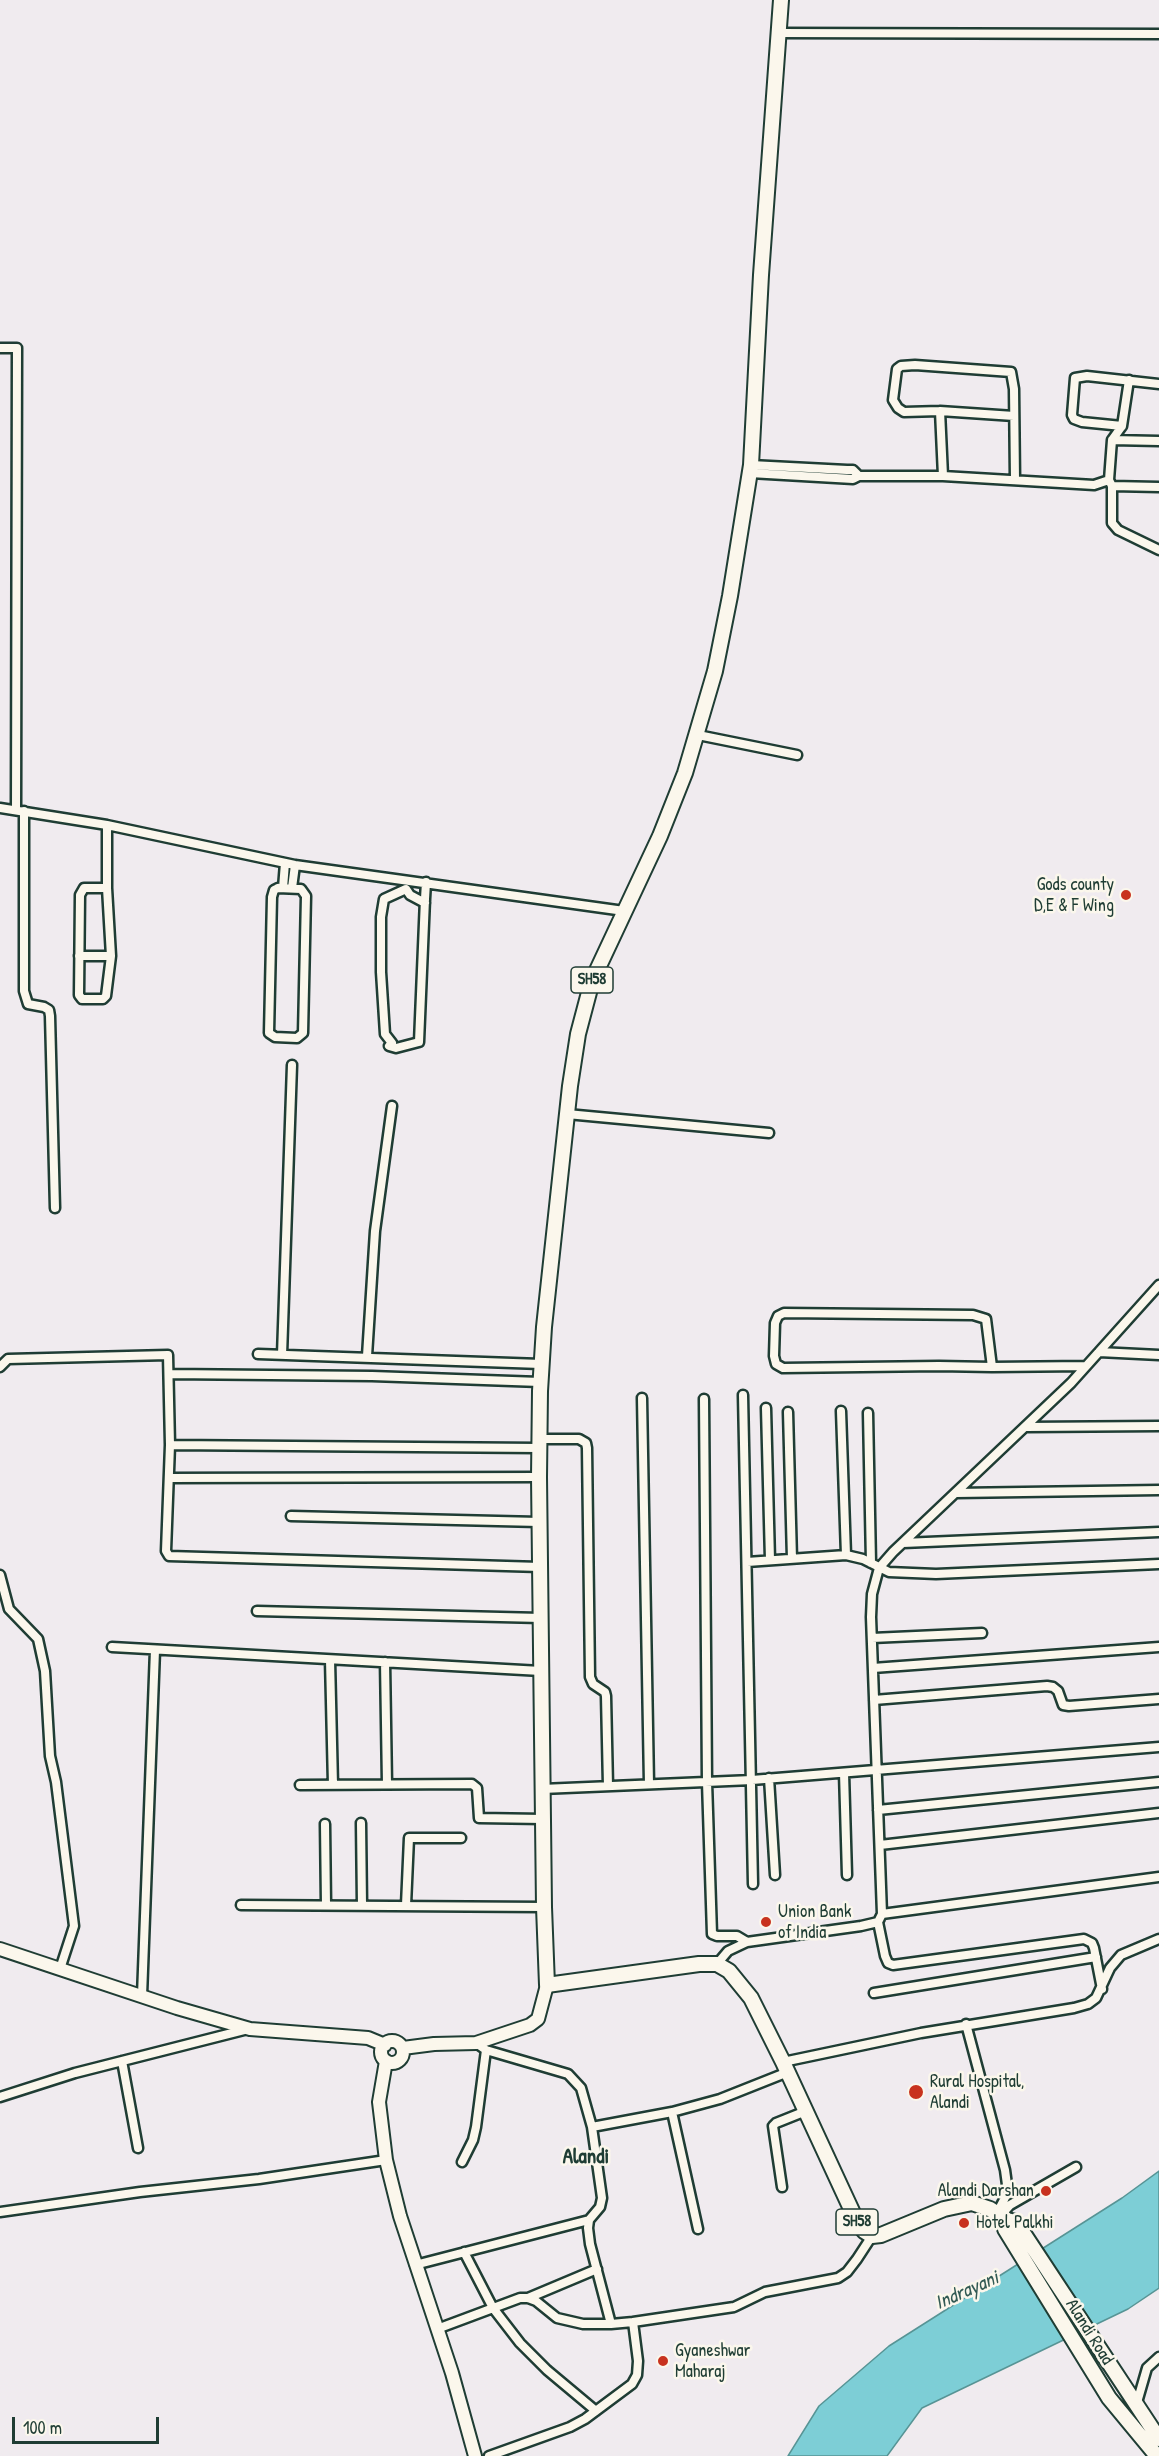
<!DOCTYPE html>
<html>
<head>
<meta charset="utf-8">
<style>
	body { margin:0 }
	#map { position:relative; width:1159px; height:2456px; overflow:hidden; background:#f0ebef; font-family:"Patrick Hand",sans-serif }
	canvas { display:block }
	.scale { position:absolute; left:12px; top:2417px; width:147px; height:27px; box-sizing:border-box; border:3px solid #1f3d34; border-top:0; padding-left:8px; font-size:18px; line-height:21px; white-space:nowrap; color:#1f3d34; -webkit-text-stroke:4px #fbf7ec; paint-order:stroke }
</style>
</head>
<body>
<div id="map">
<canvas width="1159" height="2456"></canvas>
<div class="scale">100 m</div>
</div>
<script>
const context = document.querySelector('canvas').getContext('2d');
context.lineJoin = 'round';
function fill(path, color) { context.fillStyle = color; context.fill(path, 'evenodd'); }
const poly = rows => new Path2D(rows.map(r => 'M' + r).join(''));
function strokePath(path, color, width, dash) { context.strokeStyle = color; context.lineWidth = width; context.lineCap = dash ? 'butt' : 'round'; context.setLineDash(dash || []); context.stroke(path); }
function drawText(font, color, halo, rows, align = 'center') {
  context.font = font + ' "Patrick Hand",sans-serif'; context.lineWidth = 5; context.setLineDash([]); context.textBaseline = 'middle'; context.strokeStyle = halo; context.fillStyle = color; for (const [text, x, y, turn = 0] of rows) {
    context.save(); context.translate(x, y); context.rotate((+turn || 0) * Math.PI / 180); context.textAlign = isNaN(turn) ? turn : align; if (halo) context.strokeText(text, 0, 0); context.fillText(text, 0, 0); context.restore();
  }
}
const water = poly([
	[1159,2171,1159,2288,1128,2309,922,2408,887,2456,788,2456,819,2406,889,2346,1122,2198,1159,2171]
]);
const street = poly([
	[778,33,1159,34],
	[0,348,17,348,16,810],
	[1129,380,1122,426,1112,440,1109,480,1112,486,1112,523,1118,530,1159,550],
	[940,411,943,476],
	[1014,416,940,411,904,412,898,408,893,400,897,369,901,366,915,365,1011,372,1014,389,1015,480],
	[1122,426,1082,422,1074,419,1072,415,1075,378,1087,376,1159,384],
	[1112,440,1159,441],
	[750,473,853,479,859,476,853,470,847,470,751,465],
	[859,476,943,476,1094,485,1109,480],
	[1112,486,1159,487],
	[698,735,797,755],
	[0,808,107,825,295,865,624,911],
	[24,811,24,991,28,1004,44,1007,49,1010,50,1016,55,1208],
	[107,888,84,888,80,895,79,995,82,999,103,999,106,996,111,956,107,888,107,825],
	[278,888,301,889,306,896,303,1033,297,1038,275,1037,269,1033,272,897,274,890,278,888],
	[283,888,285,863],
	[292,888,295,865],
	[425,903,410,895,406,889,384,899,381,917,381,972,385,1034,392,1043,389,1046,396,1048,419,1042,425,899,426,882],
	[79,956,111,956],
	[567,1114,769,1133],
	[1099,1352,1159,1355],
	[258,1354,541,1364],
	[282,1355,292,1065],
	[367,1356,375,1231,392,1106],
	[0,1367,8,1359,168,1355,170,1445,166,1551,169,1556,540,1567],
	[992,1367,986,1319,973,1315,784,1313,778,1316,775,1323,774,1356,776,1364,783,1368,939,1366,992,1367,1086,1366],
	[169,1374,372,1376,540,1382],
	[743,1395,753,1884],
	[642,1398,649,1784],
	[704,1399,707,1782,712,1934,717,1936,737,1936,747,1942],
	[766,1408,770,1560],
	[841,1411,846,1555],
	[788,1412,792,1559],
	[868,1413,871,1563],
	[1026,1427,1159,1426],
	[539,1439,579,1439,586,1443,587,1448,590,1677,593,1684,605,1692,606,1696,608,1786],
	[170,1445,539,1448],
	[169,1478,539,1477],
	[956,1493,1159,1490],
	[291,1516,539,1522],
	[903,1543,1159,1532],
	[747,1562,846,1555,863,1559,889,1572,936,1574,1159,1564],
	[0,1575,9,1609,38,1639,45,1671,50,1756,56,1782,74,1926,60,1969],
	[257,1611,541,1618],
	[872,1638,982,1633],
	[112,1647,541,1671],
	[330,1660,333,1785],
	[385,1662,387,1784],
	[873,1668,1159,1647],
	[874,1700,1047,1686,1053,1687,1058,1691,1063,1705,1069,1706,1159,1699],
	[844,1773,847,1875],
	[769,1778,775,1875],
	[300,1785,472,1784,477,1788,479,1818,543,1819],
	[542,1789,752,1780,1159,1747],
	[878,1810,1159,1782],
	[361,1823,362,1905],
	[325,1824,326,1905],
	[880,1845,1159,1813],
	[241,1905,544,1907],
	[406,1905,409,1838,461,1838],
	[882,1914,1159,1877],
	[878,1922,885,1956,888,1963,893,1965,1084,1939,1092,1943,1094,1948,1102,1989],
	[717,1964,728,1951,747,1942,861,1926,878,1922,882,1914,871,1617,872,1594,879,1568,893,1552,1071,1383,1159,1285],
	[874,1993,1096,1957],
	[142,1996,155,1650],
	[966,2024,1005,2170,1008,2192,997,2213],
	[476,2043,486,2050,568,2074,581,2088,592,2127],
	[122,2061,138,2148],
	[783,2062,921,2033,1074,2008,1088,2004,1096,1998,1110,1968,1121,1955,1159,1939],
	[0,2097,75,2073,248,2029],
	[672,2112,698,2229],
	[462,2162,473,2140,476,2127,486,2050],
	[782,2187,773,2126,776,2123,806,2111],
	[0,2212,140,2192,259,2179,386,2160],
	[1000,2216,1010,2205,1076,2167],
	[464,2252,493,2308,520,2343,547,2370,596,2411],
	[415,2265,589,2220],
	[528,2298,597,2269],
	[633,2322,611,2324,590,2244,588,2228,589,2220,600,2207,602,2198,592,2127,672,2112,720,2099,788,2072],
	[437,2329,520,2298,528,2298,536,2301,557,2318,583,2324,611,2324],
	[1136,2406,1147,2368,1159,2357],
	[489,2456,570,2427,585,2419,632,2384,637,2375,638,2361,633,2322,734,2307,765,2292,838,2278,847,2272,857,2259,872,2236]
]);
const secondary = poly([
	[0,1949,177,2008,250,2029,368,2038,385,2045],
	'381 2052a11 11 0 1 1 22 0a11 11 0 1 1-22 0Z',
	[403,2048,434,2044,476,2043,530,2025,538,2019,547,1985],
	[386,2061,379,2102,386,2160,400,2216,452,2373,475,2456]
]);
const primary = poly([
	[781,0,761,275,751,465,730,596,715,671,685,773,660,836,592,981,578,1034,570,1086,544,1327,540,1391,539,1477,544,1907,547,1985,699,1964,717,1964,729,1971,751,1998,783,2062,858,2224,864,2231,872,2236,881,2235,944,2209,972,2203,990,2209,1007,2220,1016,2222,1159,2439],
	[1007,2220,1005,2229,1109,2398,1157,2456]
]);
const markers = [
	[1126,895,6,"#c8321e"],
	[766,1922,6,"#c8321e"],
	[916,2092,8,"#c8321e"],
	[1046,2191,6,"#c8321e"],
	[964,2223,6,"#c8321e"],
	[663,2361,6,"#c8321e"]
];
const shields = [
	[592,980,42],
	[857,2222,42]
];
const shieldNames = [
	["SH58",592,980],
	["SH58",857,2222]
];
const poiNames = [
	["Gods county",1114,885,"right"],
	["D,E & F Wing",1114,906,"right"],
	["Union Bank",778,1912],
	["of India",778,1933],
	["Rural Hospital,",930,2082],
	["Alandi",930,2103],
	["Alandi Darshan",1034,2191,"right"],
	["Hotel Palkhi",976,2223],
	["Gyaneshwar",675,2351],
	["Maharaj",675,2372]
];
const streetNames = [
	["Alandi Road",1089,2332,58]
];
const waterNames = [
	["Indrayani",967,2291,-24]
];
const quarterNames = [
	["Alandi",586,2157]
];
fill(water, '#7dced6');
strokePath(water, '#579495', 1.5);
strokePath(street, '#1f3d34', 13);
strokePath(secondary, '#1f3d34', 16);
strokePath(primary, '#1f3d34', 18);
strokePath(street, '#fbf7ec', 8);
strokePath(secondary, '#fbf7ec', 12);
strokePath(primary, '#fbf7ec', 14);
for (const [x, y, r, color] of markers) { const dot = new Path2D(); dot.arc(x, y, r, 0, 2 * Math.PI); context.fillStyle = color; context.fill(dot); strokePath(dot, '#fbf7ec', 2); }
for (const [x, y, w] of shields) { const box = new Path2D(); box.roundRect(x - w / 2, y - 13, w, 26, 4.5); context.fillStyle = '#fbf7ec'; context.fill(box); strokePath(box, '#1f3d34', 1.5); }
drawText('bold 16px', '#1f3d34', null, shieldNames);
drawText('18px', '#1f3d34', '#fbf7ec', poiNames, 'left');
drawText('18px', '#1f3d34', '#fbf7ec', streetNames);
drawText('italic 20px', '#325a54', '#fbf7ec', waterNames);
drawText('bold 21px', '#1f3d34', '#fbf7ec', quarterNames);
</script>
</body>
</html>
